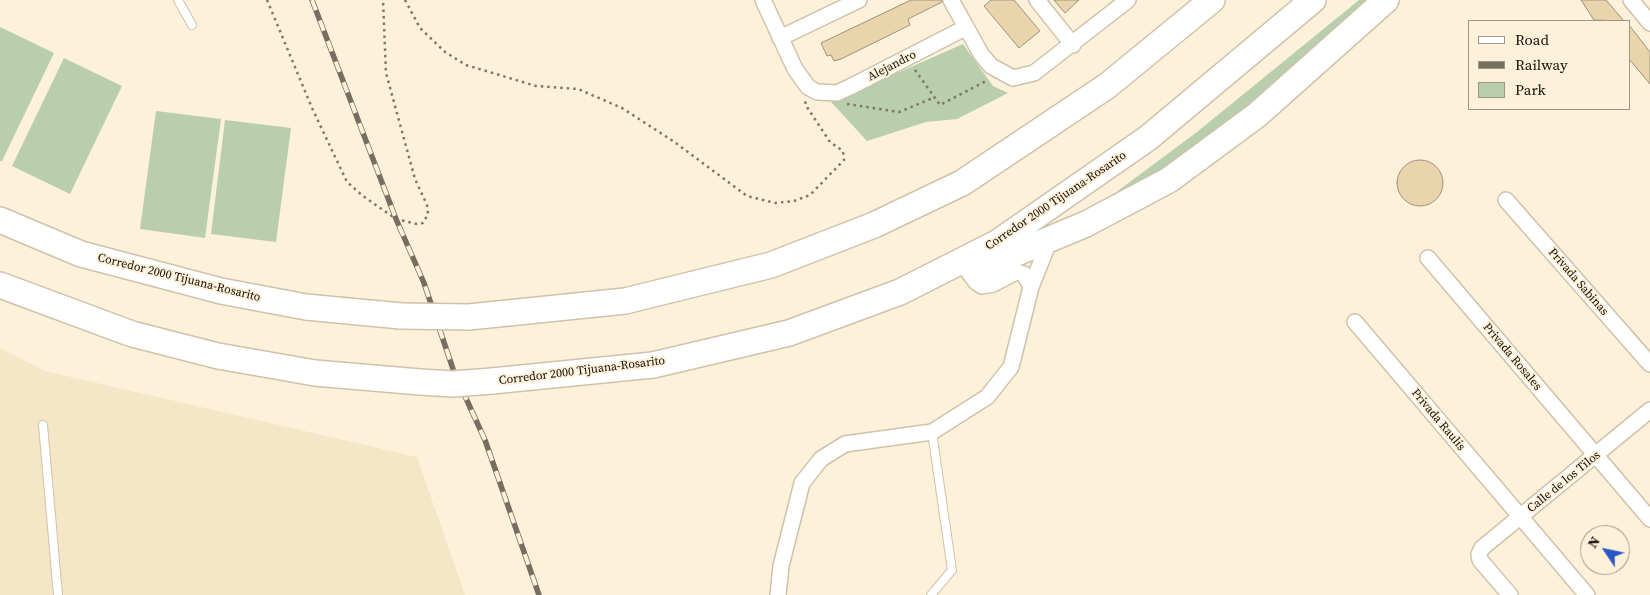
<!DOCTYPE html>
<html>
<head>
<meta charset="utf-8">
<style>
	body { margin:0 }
	#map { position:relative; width:1650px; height:595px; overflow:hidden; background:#fef1d9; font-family:"Source Serif 4",serif }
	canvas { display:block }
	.legend { position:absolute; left:1468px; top:20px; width:162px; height:90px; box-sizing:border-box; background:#fef1d9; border:1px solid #a09685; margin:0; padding:6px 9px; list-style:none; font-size:15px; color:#120e07 }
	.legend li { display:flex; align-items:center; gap:10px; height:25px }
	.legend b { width:25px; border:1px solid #a09685 }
	.north { position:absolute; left:1580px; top:525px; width:50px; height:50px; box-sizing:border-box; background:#fef1d9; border:1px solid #a09685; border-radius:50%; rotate:304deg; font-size:14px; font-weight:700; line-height:20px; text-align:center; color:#120e07 }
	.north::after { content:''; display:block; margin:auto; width:18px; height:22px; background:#2957c5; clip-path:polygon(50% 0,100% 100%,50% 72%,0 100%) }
</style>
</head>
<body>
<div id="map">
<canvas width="1650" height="595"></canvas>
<ul class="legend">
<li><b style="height:6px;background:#fff"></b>Road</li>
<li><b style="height:6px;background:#766e60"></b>Railway</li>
<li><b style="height:14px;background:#b8cead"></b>Park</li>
</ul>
<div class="north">N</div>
</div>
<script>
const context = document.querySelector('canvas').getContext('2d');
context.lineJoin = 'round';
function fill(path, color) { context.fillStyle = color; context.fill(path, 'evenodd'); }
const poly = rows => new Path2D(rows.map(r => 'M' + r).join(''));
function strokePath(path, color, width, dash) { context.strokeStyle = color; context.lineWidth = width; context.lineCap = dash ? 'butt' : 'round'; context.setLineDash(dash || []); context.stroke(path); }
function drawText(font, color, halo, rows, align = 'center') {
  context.font = font + ' "Source Serif 4",serif'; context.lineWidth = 4; context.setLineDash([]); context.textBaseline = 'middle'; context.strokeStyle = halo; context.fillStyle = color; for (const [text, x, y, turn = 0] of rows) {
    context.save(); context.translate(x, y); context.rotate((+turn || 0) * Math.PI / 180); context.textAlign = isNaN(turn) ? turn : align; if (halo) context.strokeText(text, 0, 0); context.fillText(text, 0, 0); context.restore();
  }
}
const built = poly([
	[0,348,45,371,417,457,465,595,0,595]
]);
const green = poly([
	[1359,0,1375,0,1280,83,1129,197,1079,214,1111,196,1197,132],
	[0,27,54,53,2,161,0,161],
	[963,44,993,86,1008,93,957,119,926,122,867,141,831,102],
	[64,58,122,86,70,194,12,166],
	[156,111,221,119,205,238,140,229],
	[225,120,291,128,276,242,211,234]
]);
const building = poly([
	[911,0,942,0,942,2,908,19,910,25,841,59,834,61,831,55,827,56,821,43,911,0],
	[991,0,1014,0,1040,31,1019,48,984,6,991,0],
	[1054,0,1079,0,1065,13,1054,0],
	[1581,0,1606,0,1624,21,1594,20,1581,0],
	[1629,25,1650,52,1650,84,1629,59,1629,25],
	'1397 183a23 23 0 1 1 46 0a23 23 0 1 1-46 0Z'
]);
const path = poly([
	[267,0,312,108,347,182,363,196,396,219,417,224,423,223,428,214,427,205,415,179,386,73,383,0],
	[405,0,420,28,445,52,466,65,536,86,578,89,622,108,673,141,747,196,775,203,794,201,810,195,844,160,843,151,830,142,805,104,806,101],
	[915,70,940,105,988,80],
	[847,104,899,112,933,98]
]);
const service = poly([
	[178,0,192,25],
	[43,425,58,595],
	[931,595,952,570,932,432]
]);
const minor = poly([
	[763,0,795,69,808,87,817,92,837,93,850,87,965,28],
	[951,0,981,54,991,66,1013,78,1034,73,1128,0],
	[1037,0,1073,45],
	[1631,0,1650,23],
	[780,38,859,0],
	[1506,200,1650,364],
	[1428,258,1650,519],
	[964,266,976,282,982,286,993,284,1016,272,1024,274,1031,287],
	[1355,322,1587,595],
	[778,595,781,566,802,483,821,459,845,444,932,432,987,397,1011,367,1031,287,1051,237],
	[1510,595,1480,560,1479,554,1482,548,1650,410]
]);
const trunk = poly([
	[0,220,81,254,221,291,306,307,401,316],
	[976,270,1086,224,1169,180,1257,115,1386,0],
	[0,285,132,334,218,356,315,373,420,382],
	[469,317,625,301,771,265,874,225,962,183,1107,86,1212,0],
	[492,381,653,365,789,333,900,292,997,243,1148,138,1313,0]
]);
const rail = poly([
	[312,0,396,219,424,283,454,372,485,440,539,595]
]);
const trunkBridge = poly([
	[401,316,469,317],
	[420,382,453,384,492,381]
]);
const streetNames = [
	["Alejandro",892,66,-27],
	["Corredor 2000 Tijuana-Rosarito",1056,201,-34],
	["Corredor 2000 Tijuana-Rosarito",179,278,14],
	["Privada Sabinas",1578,282,49],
	["Privada Rosales",1512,357,50],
	["Corredor 2000 Tijuana-Rosarito",582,371,-7],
	["Privada Raulís",1438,420,50],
	["Calle de los Tilos",1564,482,-39]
];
fill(built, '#f5e6c7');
fill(green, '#b8cead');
fill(building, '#ead4ab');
strokePath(building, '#9d917c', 1);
strokePath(service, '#cec2ab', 10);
strokePath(minor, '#cec2ab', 18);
strokePath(trunk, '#cec2ab', 28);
strokePath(path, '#7f7768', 2.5, [2.5, 4]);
strokePath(service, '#fff', 8);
strokePath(minor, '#fff', 15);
strokePath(trunk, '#fff', 25);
strokePath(rail, '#766e60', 5.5);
strokePath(rail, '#fef1d9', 4, [11]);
strokePath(trunkBridge, '#cec2ab', 28, []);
strokePath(trunkBridge, '#fff', 25);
drawText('12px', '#120e07', '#fef1d9', streetNames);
</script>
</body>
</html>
